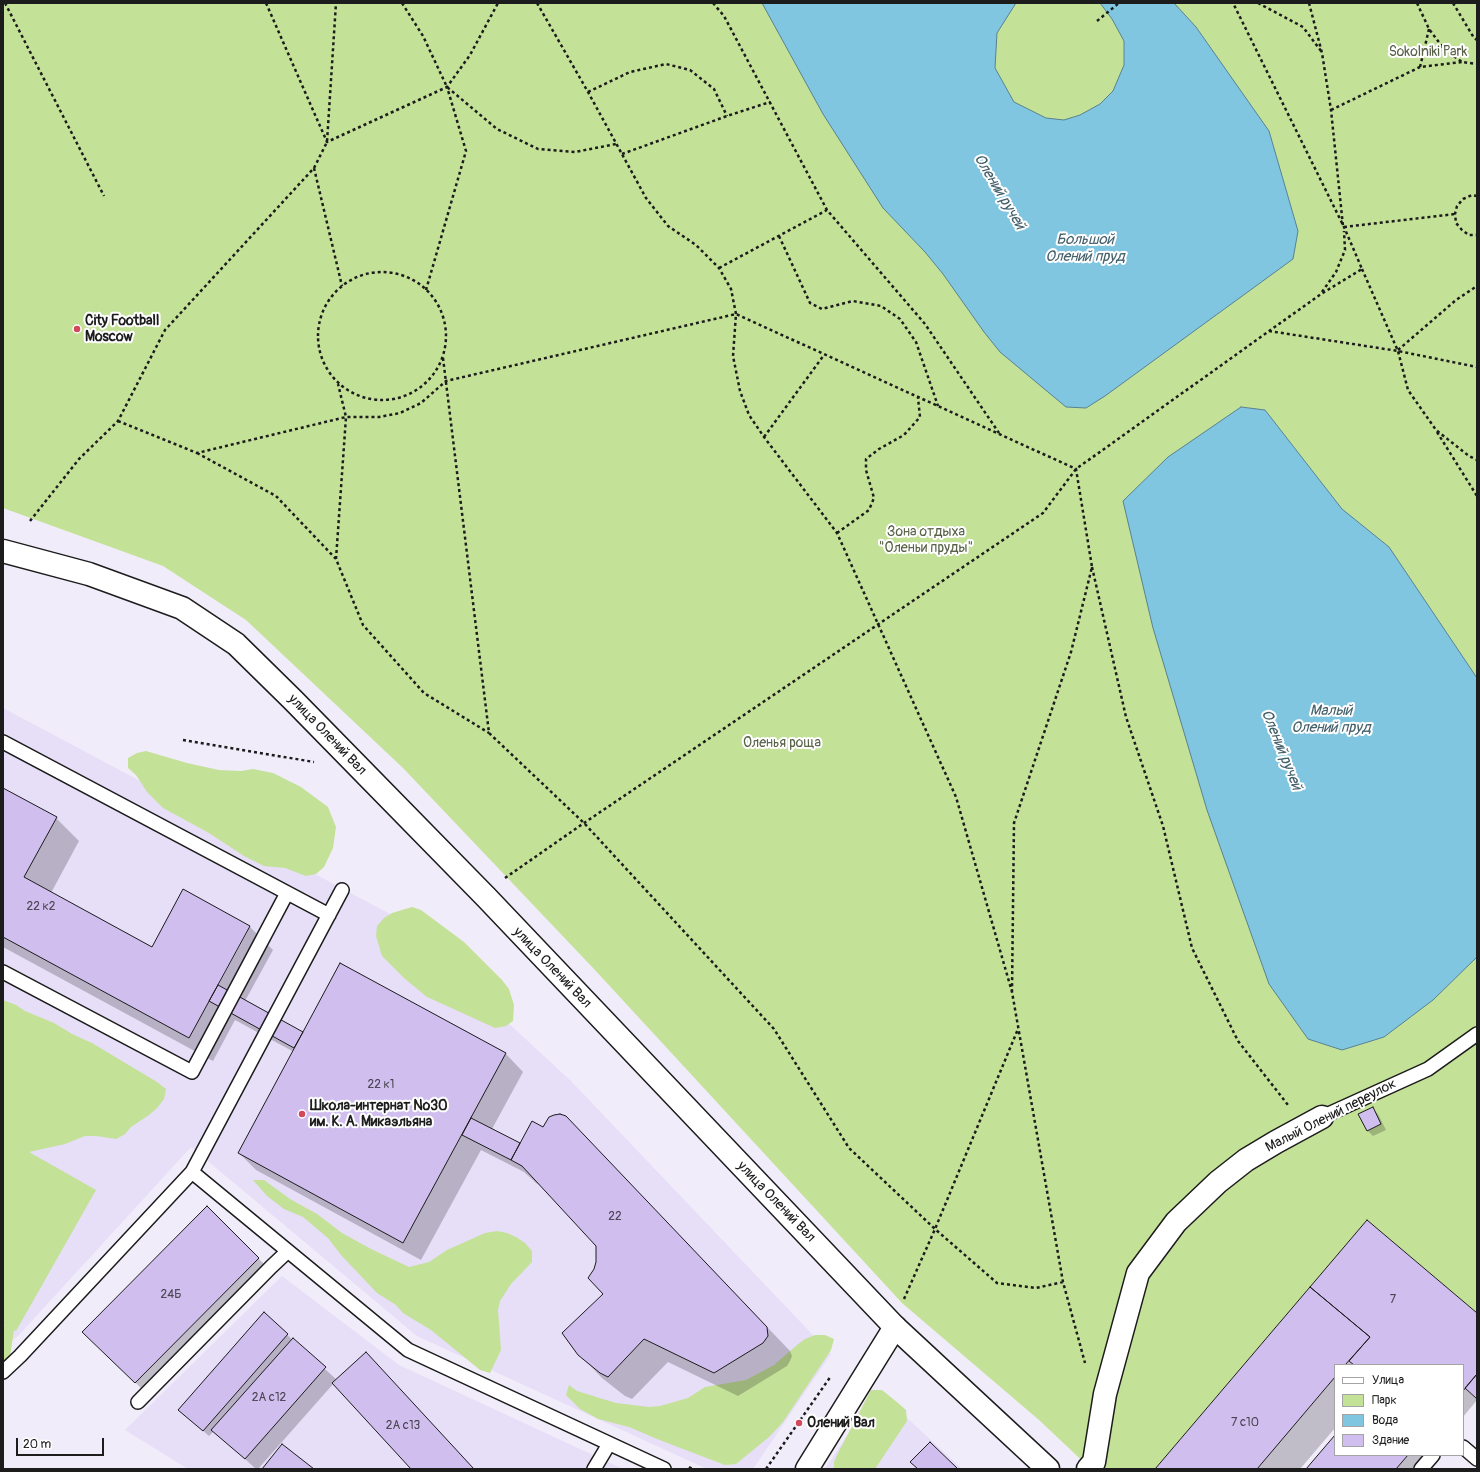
<!DOCTYPE html>
<html>
<head>
<meta charset="utf-8">
<style>
	body { margin:0 }
	#map { position:relative; width:1480px; height:1472px; overflow:hidden; background:#f1ecfa; font-family:Pangolin,sans-serif }
	canvas { display:block }
	.frame { position:absolute; inset:0; border:4px solid #1c1c1c; pointer-events:none }
	.legend { position:absolute; left:1334px; top:1364px; width:130px; height:92px; box-sizing:border-box; background:#fff; border:1px solid #a4a4a4; margin:0; padding:5px 7px; list-style:none; font-size:12px; color:#1c1c1c }
	.legend li { display:flex; align-items:center; gap:8px; height:20px }
	.legend b { width:20px; border:1px solid #a4a4a4 }
	.scale { position:absolute; left:16px; top:1438px; width:88px; height:18px; box-sizing:border-box; border:2px solid #1c1c1c; border-top:0; padding-left:5px; font-size:12px; line-height:14px; white-space:nowrap; color:#1c1c1c; -webkit-text-stroke:3px #fff; paint-order:stroke }
</style>
</head>
<body>
<div id="map">
<canvas width="1480" height="1472"></canvas>
<div class="frame"></div>
<ul class="legend">
<li><b style="height:5px;background:#fff"></b>Улица</li>
<li><b style="height:11px;background:#c4e198"></b>Парк</li>
<li><b style="height:11px;background:#80c6e1"></b>Вода</li>
<li><b style="height:11px;background:#d0beef"></b>Здание</li>
</ul>
<div class="scale">20 m</div>
</div>
<script>
const context = document.querySelector('canvas').getContext('2d');
context.lineJoin = 'round';
function fill(path, color) { context.fillStyle = color; context.fill(path, 'evenodd'); }
const poly = rows => new Path2D(rows.map(r => 'M' + r).join(''));
function strokePath(path, color, width, dash) { context.strokeStyle = color; context.lineWidth = width; context.lineCap = dash ? 'butt' : 'round'; context.setLineDash(dash || []); context.stroke(path); }
function drawText(font, color, halo, rows, align = 'center') {
  context.font = font + ' Pangolin,sans-serif'; context.lineWidth = 4; context.setLineDash([]); context.textBaseline = 'middle'; context.strokeStyle = halo; context.fillStyle = color; for (const [text, x, y, turn = 0] of rows) {
    context.save(); context.translate(x, y); context.rotate((+turn || 0) * Math.PI / 180); context.textAlign = isNaN(turn) ? turn : align; if (halo) context.strokeText(text, 0, 0); context.fillText(text, 0, 0); context.restore();
  }
}
const built = poly([
	[3,708,390,914,571,1081,831,1354,753,1469,707,1469,417,1336,191,1147,18,1336,3,1347],
	[282,1276,399,1365,623,1469,188,1469,125,1430],
	[877,1390,962,1469,825,1469]
]);
const green = poly([
	[3,3,1477,3,1477,1313,1367,1220,1155,1469,1091,1469,1039,1420,902,1303,594,969,403,768,246,620,163,566,3,508],
	[146,751,187,763,219,770,241,771,253,769,273,773,301,787,328,807,336,827,333,848,324,867,316,874,306,876,285,868,264,866,244,856,209,833,163,808,147,792,136,775,128,768,128,758,137,753],
	[412,907,421,910,464,942,502,980,509,989,514,1005,513,1021,506,1026,495,1028,447,1006,427,997,404,978,382,956,376,936,377,926,384,918,392,913],
	[3,1000,16,1005,25,1011,54,1023,72,1034,92,1043,157,1082,166,1089,164,1099,157,1108,149,1115,131,1127,125,1134,116,1139,96,1136,85,1136,65,1144,29,1152,96,1190,16,1331,14,1330,10,1357,3,1366,3,1325,7,1326,3,1324],
	[253,1180,264,1180,290,1199,317,1214,342,1233,371,1249,409,1267,429,1262,447,1250,485,1233,497,1231,507,1233,516,1237,525,1243,532,1251,532,1262,511,1284,500,1301,498,1310,501,1350,490,1373,480,1370,431,1330,403,1313,396,1305,377,1293,341,1255,328,1238,303,1217,284,1209,267,1196],
	[815,1335,825,1335,834,1339,831,1350,783,1422,769,1437,736,1464,725,1465,657,1439,629,1427,598,1419,580,1409,566,1395,569,1385,577,1391,616,1403,649,1407,660,1406,688,1398,705,1387,746,1380,774,1365,797,1345,805,1339],
	[871,1390,882,1390,898,1403,906,1410,907,1421,875,1469,834,1469,834,1462,838,1453]
]);
const water = poly([
	[762,3,1016,3,997,33,995,68,1014,102,1046,118,1064,120,1080,115,1100,104,1113,91,1124,65,1124,41,1112,19,1100,3,1174,3,1196,27,1269,131,1298,231,1293,259,1105,396,1086,408,1066,407,1000,352,984,332,943,274,925,252,883,208,823,114,762,3],
	[1241,407,1265,410,1342,509,1389,547,1477,678,1477,957,1433,1000,1384,1037,1342,1050,1308,1039,1269,984,1207,810,1153,628,1123,501,1168,457,1241,407]
]);
const shadow = poly([
	[3,789,56,818,79,841,51,893,152,948,249,926,273,950,245,1001,304,1033,341,964,506,1054,523,1072,492,1129,521,1144,543,1129,589,1141,790,1351,792,1356,790,1361,787,1366,738,1396,668,1362,632,1399,625,1396,602,1378,579,1354,604,1294,595,1270,597,1262,597,1246,543,1187,536,1183,524,1172,481,1150,421,1260,256,1170,239,1153,294,1052,235,1020,213,1061,3,947],
	[246,931,248,931,218,986,216,986],
	[1372,1108,1378,1114,1386,1130,1373,1136,1367,1130],
	[207,1207,270,1270,147,1394,84,1332],
	[1367,1221,1477,1315,1477,1400,1463,1417,1463,1365,1335,1365,1335,1428,1300,1469,1156,1469],
	[264,1314,337,1380,366,1353,473,1469,413,1469,334,1383,258,1469,256,1469,214,1431,209,1436,185,1415],
	[1335,1437,1335,1455,1430,1455,1418,1469,1308,1469]
]);
const building = poly([
	[3,788,57,817,24,877,152,947,183,889,250,926,189,1038,3,937,3,788],
	[340,963,506,1053,403,1243,238,1153,340,963],
	[218,985,303,1032,294,1048,209,1001,218,985],
	[1373,1107,1381,1124,1367,1131,1358,1114,1373,1107],
	[560,1114,566,1116,767,1327,768,1336,763,1343,714,1373,644,1339,608,1377,600,1373,578,1355,562,1333,603,1294,588,1278,594,1269,596,1262,596,1246,522,1166,511,1160,532,1121,543,1127,549,1117,554,1115,560,1114],
	[471,1118,520,1143,511,1160,462,1135,471,1118],
	[207,1206,259,1258,135,1383,82,1332,207,1206],
	[1367,1220,1477,1313,1477,1374,1463,1391,1463,1365,1354,1365,1349,1361,1370,1337,1310,1287,1367,1220],
	[1310,1287,1370,1337,1345,1365,1335,1365,1335,1377,1257,1469,1155,1469,1310,1287],
	[264,1312,288,1334,203,1431,178,1410,264,1312],
	[293,1338,326,1367,245,1459,211,1430,293,1338],
	[366,1352,474,1469,411,1469,332,1383,366,1352],
	[1477,1374,1477,1399,1465,1388,1477,1374],
	[1335,1435,1335,1455,1408,1455,1396,1469,1306,1469,1335,1435],
	[930,1442,958,1469,918,1469,910,1462,930,1442],
	[282,1444,314,1469,262,1469,282,1444]
]);
const path = poly([
	[5,3,104,196],
	[266,3,327,142,447,87],
	[402,3,423,36,447,87,497,129,538,149,575,152,616,144],
	[537,3,588,92,646,198,668,226,696,245,719,268,731,289,736,314,733,356,740,391,749,415,764,437,837,533,956,797,1012,992,1063,1282,1085,1363],
	[713,3,724,16,827,210,925,324,999,433],
	[1258,3,1303,27,1321,51],
	[1309,3,1322,53,1331,110,1343,226],
	[1417,3,1429,29,1444,49,1462,62,1477,64],
	[1453,3,1474,38,1477,40],
	[1097,21,1119,3],
	[1429,29,1420,67,1462,62],
	[588,92,630,72,666,64,690,70,714,89,727,116],
	[1331,110,1420,67],
	[622,154,727,116,770,102],
	[314,168,342,286],
	[1477,196,1472,195,1463,199,1457,206,1455,214,1456,223,1462,230,1469,235,1477,235],
	[1344,227,1455,214],
	[779,236,810,303,822,309,853,301,881,306,900,319,916,342,938,406],
	[719,268,827,210],
	[1362,269,1398,351,1408,390,1436,430,1469,456,1477,460],
	'318 336a64 64 0 1 1 128 0a64 64 0 1 1-128 0Z',
	[426,290,466,151,447,87,470,55,498,3],
	[1322,292,1336,272,1345,250,1344,231],
	[1269,331,1398,351,1477,367],
	[1398,350,1456,300,1477,286],
	[443,358,489,733,584,823,774,1029,849,1148,935,1229,997,1283,1036,1288,1063,1282],
	[118,421,197,453,346,417,379,417,400,413,421,403,446,381,736,314,1076,469,1092,567,1071,652,1014,823,1012,992],
	[1437,432,1477,496],
	[764,437,824,355],
	[197,453,276,496,336,559,363,625,424,693,489,733],
	[30,521,79,459,118,421,165,330,314,168,327,142,336,3],
	[837,533,869,510,874,498,866,470,866,459,879,449,904,435,920,417,918,398],
	[336,559,346,417,338,384],
	[1092,567,1126,717,1163,826,1192,948,1238,1041,1288,1105],
	[183,740,314,762],
	[505,878,584,823,1043,513,1076,469,1321,294,1362,269,1344,227,1233,3],
	[904,1299,935,1229,1018,1029],
	[689,1467,692,1469],
	[766,1469,831,1376]
]);
const lane = poly([
	[3,742,329,915],
	[3,972,192,1072,287,893],
	[1322,1117,1428,1069,1477,1034],
	[192,1172,408,1350,664,1469],
	[3,1372,20,1356,192,1172,342,890],
	[138,1402,271,1267,288,1251],
	[1463,1447,1477,1459],
	[594,1469,609,1444],
	[1421,1469,1433,1455]
]);
const street = poly([
	[807,1469,895,1327],
	[1088,1469,1094,1462,1105,1394,1138,1273,1176,1222,1218,1182,1246,1160,1276,1142,1322,1117]
]);
const secondary = poly([
	[3,551,89,574,182,608,236,644,293,700,486,897,895,1327,1048,1469]
]);
const markers = [
	[77,329,4,"#d1495b"],
	[302,1114,4,"#d1495b"],
	[799,1423,4,"#d1495b"]
];
const numberNames = [
	["22 к2",41,907],
	["22 к1",381,1085],
	["22",615,1217],
	["24Б",171,1295],
	["7",1393,1300],
	["2А с12",269,1398],
	["7 с10",1245,1423],
	["2А с13",403,1426]
];
const parkNames = [
	["Sokolniki Park",1428,52],
	["Зона отдыха",926,532],
	["\"Оленьи пруды\"",926,548],
	["Оленья роща",782,743]
];
const poiNames = [
	["City Football",85,321],
	["Moscow",85,337],
	["Школа-интернат №30",310,1106],
	["им. К. А. Микаэльяна",310,1122],
	["Олений Вал",807,1423]
];
const streetNames = [
	["улица Олений Вал",327,735,46],
	["улица Олений Вал",552,968,46],
	["Малый Олений переулок",1331,1116,-27],
	["улица Олений Вал",776,1202,46]
];
const waterNames = [
	["Олений ручей",999,192,59],
	["Большой",1085,240],
	["Олений пруд",1085,257],
	["Малый",1331,711],
	["Олений пруд",1331,728],
	["Олений ручей",1281,750,68]
];
fill(built, '#e7def7');
fill(green, '#c4e198');
fill(water, '#80c6e1');
strokePath(water, '#588292', 1);
fill(shadow, '#0003');
fill(building, '#d0beef');
strokePath(building, '#1c1c1c', 1);
strokePath(lane, '#1c1c1c', 16);
strokePath(street, '#1c1c1c', 25);
strokePath(secondary, '#1c1c1c', 25);
strokePath(path, '#1c1c1c', 2.5, [3, 3]);
strokePath(lane, '#fff', 13);
strokePath(street, '#fff', 22);
strokePath(secondary, '#fff', 22);
for (const [x, y, r, color] of markers) { const dot = new Path2D(); dot.arc(x, y, r, 0, 2 * Math.PI); context.fillStyle = color; context.fill(dot); strokePath(dot, '#fff', 1.5); }
drawText('12px', '#494451', null, numberNames);
drawText('14px', '#576147', '#fff', parkNames);
drawText('bold 14px', '#1c1c1c', '#fff', poiNames, 'left');
drawText('14px', '#1c1c1c', '#fff', streetNames);
drawText('italic 15px', '#44606b', '#fff', waterNames);
</script>
</body>
</html>
